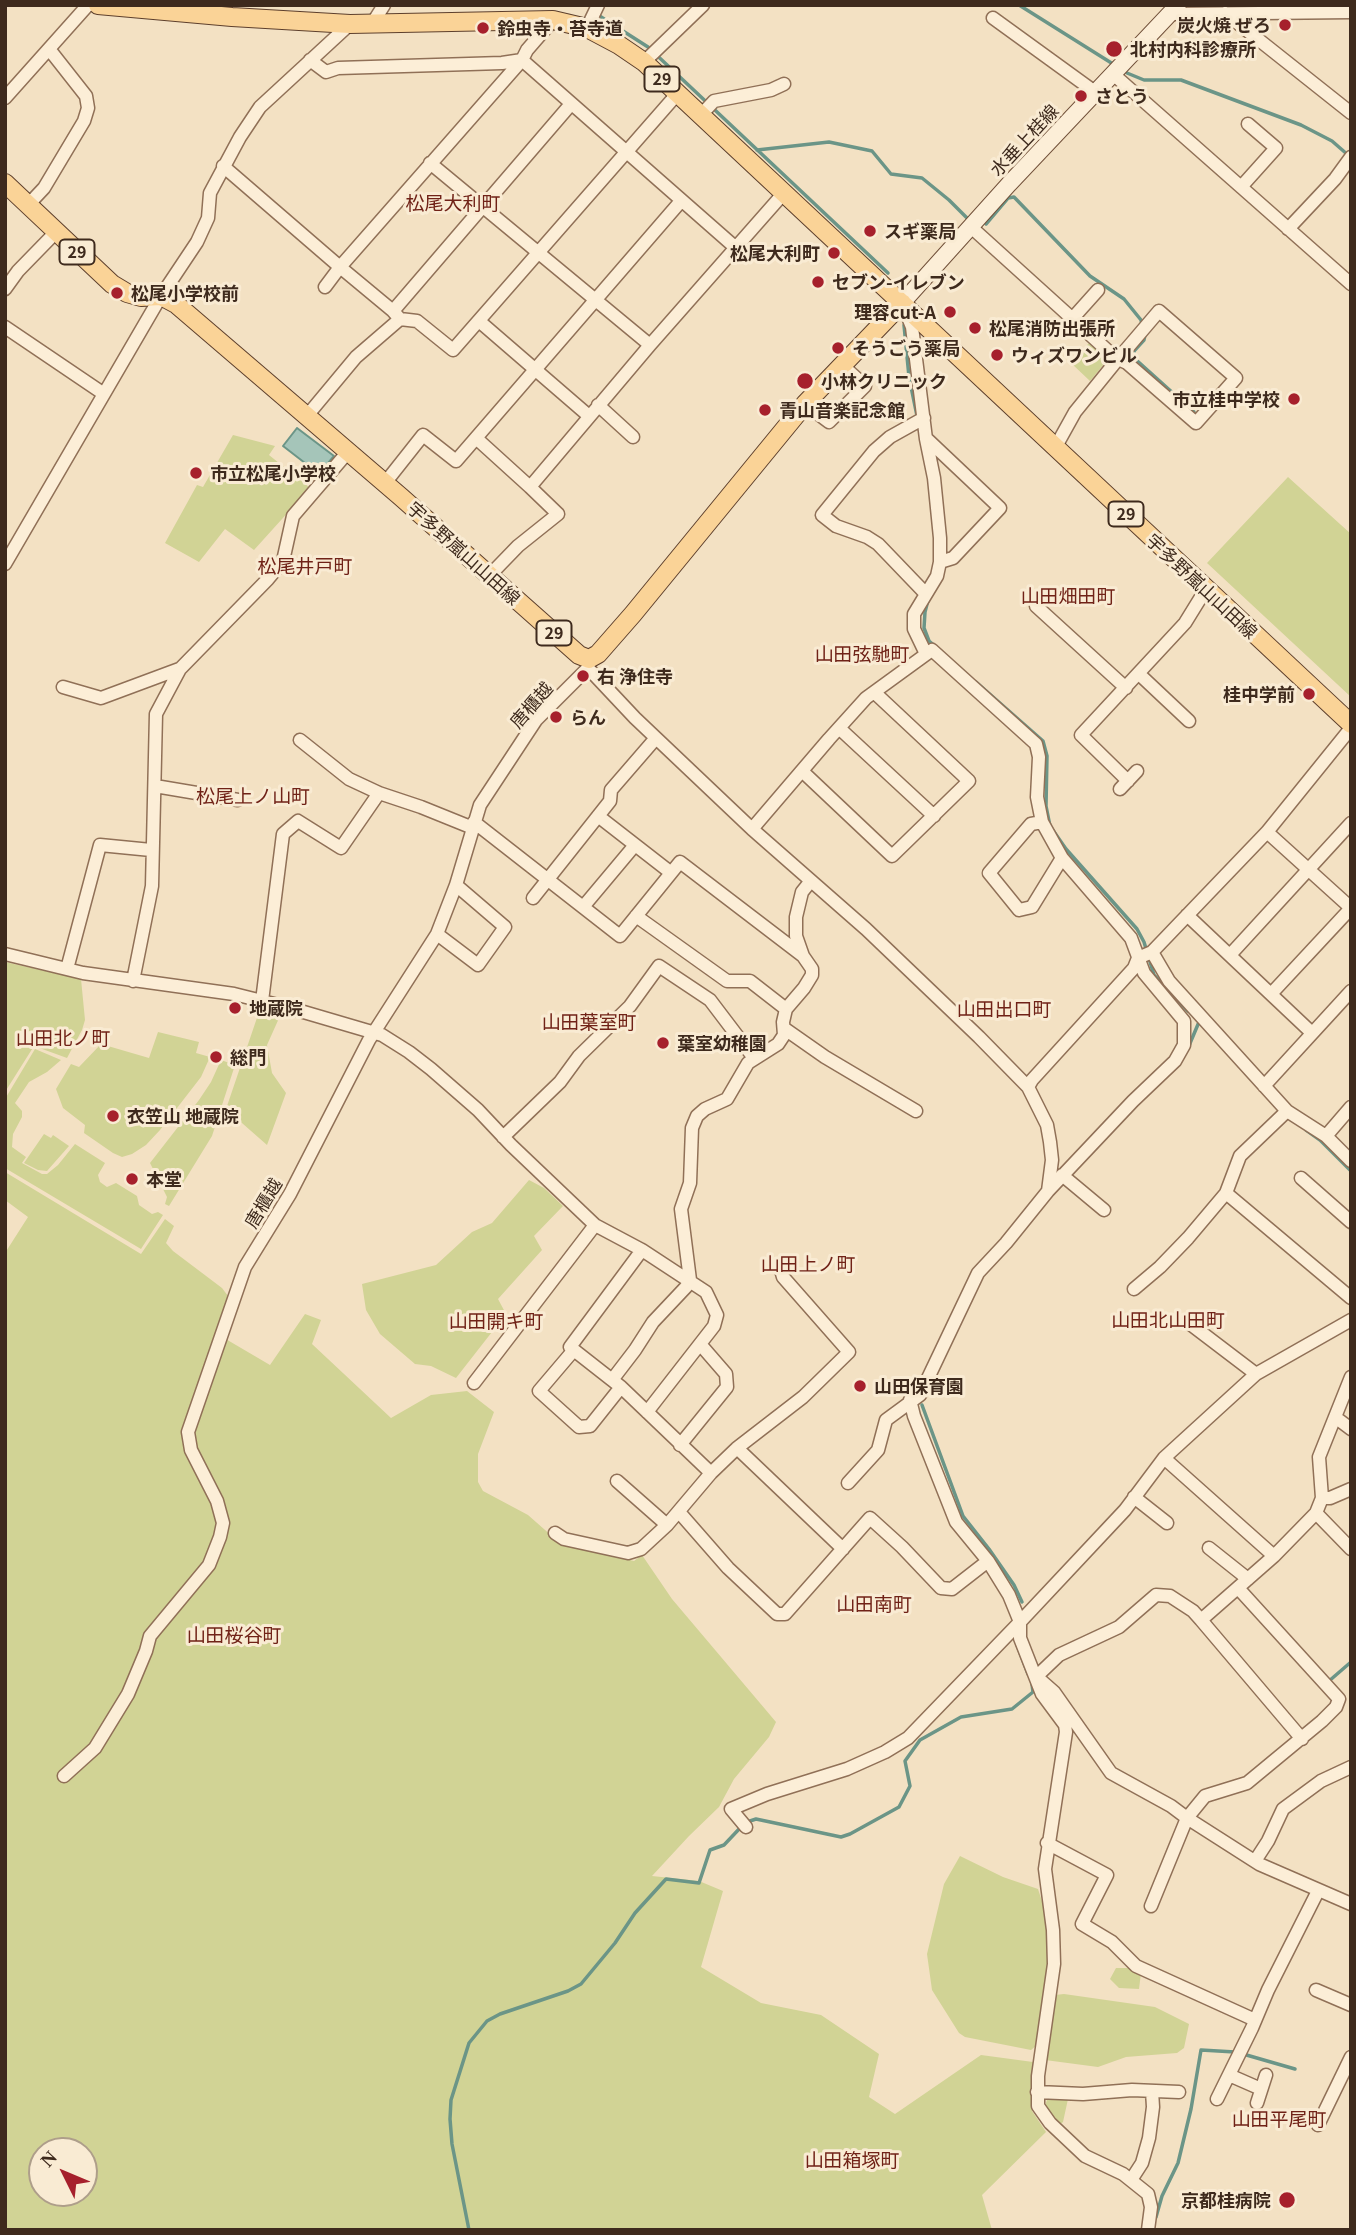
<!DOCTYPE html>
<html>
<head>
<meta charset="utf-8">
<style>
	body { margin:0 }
	#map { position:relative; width:1356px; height:2235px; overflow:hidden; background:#f3e1c3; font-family:Georgia,serif }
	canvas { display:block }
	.frame { position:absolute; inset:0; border:7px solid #3e2a1d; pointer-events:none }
	.north { position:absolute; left:28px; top:2137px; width:70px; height:70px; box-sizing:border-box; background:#f9ebd3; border:2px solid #ae9e8a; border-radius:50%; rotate:313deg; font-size:19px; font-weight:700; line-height:28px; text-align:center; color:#3e2a1d }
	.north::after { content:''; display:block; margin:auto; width:24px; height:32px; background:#a6202c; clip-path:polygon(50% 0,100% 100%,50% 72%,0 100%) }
</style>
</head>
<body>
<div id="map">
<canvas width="1356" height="2235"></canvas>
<div class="frame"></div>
<div class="north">N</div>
</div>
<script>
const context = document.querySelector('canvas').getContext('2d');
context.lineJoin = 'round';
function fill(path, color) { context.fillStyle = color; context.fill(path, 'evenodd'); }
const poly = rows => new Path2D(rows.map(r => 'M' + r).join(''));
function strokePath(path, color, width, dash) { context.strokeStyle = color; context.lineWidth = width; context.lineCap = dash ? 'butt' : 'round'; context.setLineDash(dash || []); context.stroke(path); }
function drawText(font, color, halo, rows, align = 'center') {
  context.font = font + ' Georgia,"Noto Sans JP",serif'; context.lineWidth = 6; context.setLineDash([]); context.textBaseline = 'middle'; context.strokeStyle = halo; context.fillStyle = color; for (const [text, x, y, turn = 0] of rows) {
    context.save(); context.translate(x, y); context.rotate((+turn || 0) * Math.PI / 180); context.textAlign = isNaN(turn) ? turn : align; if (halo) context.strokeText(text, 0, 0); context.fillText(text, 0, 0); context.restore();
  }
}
const green = poly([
	[1089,343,1103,355,1104,364,1090,381,1071,363],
	[233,435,275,446,269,455,310,488,254,550,225,529,199,562,165,543,197,485,203,487],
	[1288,477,1351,534,1351,697,1207,563],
	[5,962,81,979,85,1020,82,1030,67,1058,34,1046,5,1092],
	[261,1006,280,1016,267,1045,272,1073,286,1093,267,1145,226,1109],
	[158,1032,199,1042,196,1053,210,1057,201,1077,160,1130,146,1145,132,1154,122,1157,113,1153,84,1133,85,1125,63,1108,56,1089,71,1064,79,1067,101,1044,149,1058],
	[35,1049,61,1060,47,1072,29,1082,15,1103,22,1111,22,1117,13,1134,12,1147,26,1157,22,1163,42,1174,47,1174,58,1165,75,1144,105,1163,98,1175,100,1182,107,1187,116,1183,137,1196,139,1205,152,1214,158,1212,163,1215,141,1249,5,1168,5,1099],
	[221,1060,235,1065,212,1136,169,1206,165,1204,167,1197,150,1163,199,1100,211,1082],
	[44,1134,51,1138,53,1135,69,1146,47,1171,38,1170,24,1163],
	[5,1172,141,1254,165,1219,174,1226,166,1243,173,1251,222,1288,234,1304,224,1338,270,1365,305,1314,321,1320,312,1344,391,1418,431,1395,467,1391,494,1412,478,1454,478,1482,483,1491,528,1515,561,1544,634,1561,642,1555,672,1599,776,1722,769,1737,734,1779,719,1807,689,1836,652,1876,699,1881,723,1891,701,1967,761,2003,821,2015,879,2054,869,2097,895,2114,981,2055,1033,2062,1032,2111,1046,2132,982,2195,992,2230,5,2230,5,1253,28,1217,5,1200],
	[42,2151,84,2151,84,2193,42,2193],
	[529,1180,544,1188,563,1206,534,1236,542,1250,498,1299,506,1314,456,1378,431,1366,415,1364,380,1334,366,1310,362,1284,436,1265,472,1232,492,1223],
	[960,1856,1003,1877,1038,1889,1047,1917,1048,1952,1045,1990,1037,2045,1031,2050,965,2037,959,2033,932,1990,927,1954,944,1884],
	[1116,1968,1130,1968,1141,1973,1139,1989,1119,1988,1110,1979],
	[1064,1994,1155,2007,1189,2024,1184,2048,1177,2053,1126,2057,1098,2067,1045,2060,1055,1995],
	[1048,2097,1068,2099,1063,2122,1059,2125,1045,2106]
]);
const water = poly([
	[297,428,334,456,318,475,314,472,314,470,283,446,297,428]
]);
const stream = poly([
	[1019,5,1113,64],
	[598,15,648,47,888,273],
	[1127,73,1144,80,1181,80,1301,125,1332,141,1348,155],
	[757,150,829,142,872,151,891,174,922,178,949,200,968,219],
	[986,224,1008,198,1014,197,1090,276,1124,299,1141,320,1142,324],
	[904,325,909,377,917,416],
	[1145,335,1144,340,1134,351,1134,358,1194,412],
	[928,600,925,612,924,628,929,641,936,647],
	[976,682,1043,741,1047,756,1046,806,1050,826,1066,849,1137,929,1144,942,1154,975,1188,1011],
	[1188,1048,1199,1022],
	[1306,1130,1320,1140,1351,1171],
	[922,1405,963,1516,989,1549,1014,1585,1022,1602],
	[1017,1645,1028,1674],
	[1329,1681,1351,1662],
	[747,1822,756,1819,841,1837,850,1834,899,1807,910,1786,905,1761,920,1740,961,1717,1012,1709,1033,1692,1032,1684],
	[1243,2054,1295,2069],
	[1156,2217,1162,2196,1178,2163,1191,2109,1201,2050,1235,2052],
	[469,2230,452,2144,450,2119,451,2100,469,2043,487,2021,500,2014,568,1991,581,1984,615,1943,635,1913,666,1879,699,1883,710,1850,724,1845,741,1827]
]);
const street = poly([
	[1225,13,1351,113],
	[1170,14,1351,12],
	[993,18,1095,92],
	[553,20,527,50,522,60,340,267,393,311,400,319,417,321,453,350,678,93],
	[372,24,384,5],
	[587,28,598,5],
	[310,60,326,72,338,68,502,63,522,60,736,248],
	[644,62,703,5],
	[1113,74,1351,284],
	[5,98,88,5],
	[701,115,714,101,771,90,784,84],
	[430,163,650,345],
	[223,166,340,267,325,287],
	[1241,187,1276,148,1248,124],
	[28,205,44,188,84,121,88,108,86,96,49,49],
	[971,227,1108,351,1118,359,1127,363,1196,423,1236,378,1159,311,1118,359,1075,412,1055,448],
	[1288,229,1335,179,1351,157],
	[5,289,18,271,56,232],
	[905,310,912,327,926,439,934,478,940,538,940,562,937,576,914,614,914,629,926,654],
	[393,311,571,104],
	[1072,319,1098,290],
	[479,321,589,416],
	[5,327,104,394],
	[805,404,829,422,865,386,842,365],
	[598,405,633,437],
	[306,417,356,357,400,319],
	[924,418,890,437,874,451,822,515,836,526,867,537,878,544,926,594],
	[476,438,530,487,650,345,783,194],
	[927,439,1000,508,953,558,940,562],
	[385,483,423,435,456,461,681,201],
	[5,564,161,296,197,242,208,218,210,193,240,137,260,107,350,24],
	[489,576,518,546,558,514,530,487],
	[1036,606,1126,688],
	[588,668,635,718,752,829,866,929,979,1037,1028,1087,1047,1125,1050,1142,1052,1160,1048,1191],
	[1139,674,1189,721],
	[63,687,101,698,179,669],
	[839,728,934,816],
	[300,740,349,779,379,793,421,807,473,828],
	[802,771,892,856,969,781,875,693],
	[1128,781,1081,735,1185,623,1206,589],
	[155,786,238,800],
	[1120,789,1137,771],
	[598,816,670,872],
	[474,822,620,936,680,862,803,956],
	[1042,822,1031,824,989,873,1019,910,1032,907,1062,858],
	[752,829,829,739,866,698,932,650,1036,744,1039,757,1037,797,1042,822,1062,858,1131,938,1144,973,1184,1021,1184,1045,1175,1061,1133,1101,1048,1191,1006,1243,978,1273,920,1395,886,1420,878,1450,848,1483],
	[1267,832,1351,908,1271,994],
	[533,898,610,801,611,790,656,738],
	[583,907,635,845],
	[1187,915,1312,1033],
	[636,916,727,981,750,981,786,1009],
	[437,934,478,965,505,927,456,885],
	[1152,952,1169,981,1287,1111,1326,1136,1351,1161],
	[5,954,83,973,234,994,290,1008,382,1035,409,1052,431,1069,478,1110,511,1145,595,1225,642,1250,706,1292,717,1315,714,1326,647,1412],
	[1230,955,1351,823],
	[67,969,100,845,151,850],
	[133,981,152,886,156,714,180,669,268,579,283,561,293,516,347,453],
	[262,1001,283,834,298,821,341,848,379,793],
	[785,1029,825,1057,916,1111],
	[1264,1086,1351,991],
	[1028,1087,1032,1080,1134,968,1138,958,1152,952,1267,832,1351,728],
	[1326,1136,1351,1107],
	[503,1137,560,1082,579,1056,630,1006,659,966,710,1000,754,1058],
	[1062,1175,1104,1210],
	[1301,1178,1351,1222],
	[1226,1193,1351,1298],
	[642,1250,570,1347,621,1387,711,1473],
	[1134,1289,1160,1267,1188,1238,1226,1193,1240,1156,1287,1111],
	[1189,1323,1256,1374],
	[573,1351,539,1391,579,1427,590,1426,621,1387],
	[612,1380,635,1350,653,1322,686,1287,690,1280,681,1209,690,1183,692,1128,697,1116,705,1109,727,1099,748,1063,778,1044,784,1035,783,1022,786,1009,804,988,812,975,812,969,803,956,796,936,796,917,802,892,810,882],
	[474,1383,595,1225],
	[910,1400,914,1416,956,1522,988,1561,1009,1595,1020,1622,1020,1638,1042,1694,1065,1725,1066,1732,1045,1869,1053,1930,1054,1964,1038,2076,1038,2106,1050,2123,1085,2156,1123,2174,1148,2194,1151,2207,1148,2230],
	[1335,1417,1351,1429],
	[680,1445,727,1387,726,1374,700,1344],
	[737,1448,843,1549],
	[1164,1458,1274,1556],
	[617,1481,667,1525],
	[1134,1497,1167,1523],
	[1322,1498,1330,1498,1351,1489],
	[679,1512,728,1568,777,1614,785,1614,870,1518,902,1547,941,1588,952,1589,988,1561],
	[1316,1513,1351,1549],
	[555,1533,564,1539,628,1553,641,1549,667,1525,711,1473,737,1448,803,1397,849,1352,783,1277,781,1270],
	[1209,1548,1248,1579],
	[1201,1620,1274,1556,1316,1513,1322,1498,1319,1457,1351,1377],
	[1037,1676,1059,1655,1119,1627,1156,1595,1170,1596,1193,1611,1201,1620,1302,1739],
	[1037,1677,1054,1692,1111,1773,1171,1806,1187,1818,1259,1864,1351,1904],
	[64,1776,95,1748,128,1694,146,1651,150,1636,209,1565,220,1537,223,1523,217,1501,191,1450,188,1432,245,1267,290,1194,369,1040,437,934,456,885,480,805,536,720,588,668,589,659],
	[746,1827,731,1809,767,1794,847,1769,885,1752,908,1738,1020,1622,1125,1510,1164,1458,1256,1374,1351,1320],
	[1047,1843,1107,1875,1082,1924,1112,1942,1136,1966,1255,2020],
	[1255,1861,1268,1841,1283,1809,1321,1781,1351,1767],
	[1151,1906,1187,1818,1205,1796,1247,1783,1322,1721,1336,1707,1339,1699,1238,1588],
	[1316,1990,1351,2005],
	[1229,2075,1261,2089],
	[1037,2092,1083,2094,1132,2090,1179,2092],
	[1217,2099,1252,2028,1268,1990,1318,1891],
	[1257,2103,1266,2075],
	[1318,2125,1351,2057],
	[1131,2180,1142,2163,1149,2138,1153,2107,1152,2091]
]);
const secondary = poly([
	[902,303,1009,184,1178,5]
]);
const primary = poly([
	[98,5,232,17,350,24,553,20,587,28,619,45,644,62,1351,724],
	[5,183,112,284,127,293,141,297,161,296,176,304,401,497,579,655,589,659,598,654,633,614,805,404,902,303]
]);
const markers = [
	[1285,25,7,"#a6202c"],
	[483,28,7,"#a6202c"],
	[1114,49,9,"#a6202c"],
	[1081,96,7,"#a6202c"],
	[870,231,7,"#a6202c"],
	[834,253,7,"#a6202c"],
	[818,282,7,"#a6202c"],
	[117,293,7,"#a6202c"],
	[950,312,7,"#a6202c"],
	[975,328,7,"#a6202c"],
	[838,348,7,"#a6202c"],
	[997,355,7,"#a6202c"],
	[805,381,9,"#a6202c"],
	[1294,399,7,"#a6202c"],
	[765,410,7,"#a6202c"],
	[196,473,7,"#a6202c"],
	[583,676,7,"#a6202c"],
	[1309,694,7,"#a6202c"],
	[556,717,7,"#a6202c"],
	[235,1008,7,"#a6202c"],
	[663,1043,7,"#a6202c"],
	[216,1057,7,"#a6202c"],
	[113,1116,7,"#a6202c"],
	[132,1179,7,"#a6202c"],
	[860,1386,7,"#a6202c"],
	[1287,2200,9,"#a6202c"]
];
const shields = [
	[662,79,35],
	[77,252,35],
	[1126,514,35],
	[554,633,35]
];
const shieldNames = [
	["29",662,79],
	["29",77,252],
	["29",1126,514],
	["29",554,633]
];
const poiNames = [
	["炭火焼 ぜろ",1271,25,"right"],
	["鈴虫寺・苔寺道",497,28],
	["北村内科診療所",1130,49],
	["さとう",1095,96],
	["スギ薬局",884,231],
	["松尾大利町",820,253,"right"],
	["セブン-イレブン",832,282],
	["松尾小学校前",131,293],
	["理容cut-A",936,312,"right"],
	["松尾消防出張所",989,328],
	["そうごう薬局",852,348],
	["ウィズワンビル",1011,355],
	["小林クリニック",821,381],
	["市立桂中学校",1280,399,"right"],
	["青山音楽記念館",779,410],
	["市立松尾小学校",210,473],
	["右 浄住寺",597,676],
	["桂中学前",1295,694,"right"],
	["らん",570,717],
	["地蔵院",249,1008],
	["葉室幼稚園",677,1043],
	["総門",230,1057],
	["衣笠山 地蔵院",127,1116],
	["本堂",146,1179],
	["山田保育園",874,1386],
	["京都桂病院",1271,2200,"right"]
];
const streetNames = [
	["水垂上桂線",1024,140,-47],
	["宇多野嵐山山田線",464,553,42],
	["宇多野嵐山山田線",1202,586,43],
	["唐櫃越",531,705,-49],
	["唐櫃越",263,1203,-59]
];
const neighbourhoodNames = [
	["松尾大利町",453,203],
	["松尾井戸町",305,566],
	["山田畑田町",1068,596],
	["山田弦馳町",862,654],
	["松尾上ノ山町",253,796],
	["山田出口町",1004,1009],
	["山田葉室町",589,1022],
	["山田北ノ町",63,1038],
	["山田上ノ町",808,1264],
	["山田北山田町",1168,1320],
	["山田開キ町",496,1321],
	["山田南町",874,1604],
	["山田桜谷町",234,1635],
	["山田平尾町",1279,2119],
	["山田箱塚町",852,2160]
];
fill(green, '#d1d395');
fill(water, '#a5c5b9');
strokePath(water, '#6b9587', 2);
strokePath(stream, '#6b9587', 3.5);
strokePath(street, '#907057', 15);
strokePath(secondary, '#72513a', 18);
strokePath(primary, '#5d3f2c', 20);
strokePath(street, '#fceed7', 12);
strokePath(secondary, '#fceed7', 16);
strokePath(primary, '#fad397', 18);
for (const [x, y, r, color] of markers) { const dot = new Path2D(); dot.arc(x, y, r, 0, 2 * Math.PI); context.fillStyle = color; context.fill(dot); strokePath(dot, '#f9ebd3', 2.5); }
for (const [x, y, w] of shields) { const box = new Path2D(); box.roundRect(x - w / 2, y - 12.5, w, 25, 5); context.fillStyle = '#f9ebd3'; context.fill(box); strokePath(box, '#3e2a1d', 2); }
drawText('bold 16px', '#3e2a1d', null, shieldNames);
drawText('bold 18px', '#3e2a1d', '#f9ebd3', poiNames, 'left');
drawText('18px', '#3e2a1d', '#f9ebd3', streetNames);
drawText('19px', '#702217', '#f9ebd3', neighbourhoodNames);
</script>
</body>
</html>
